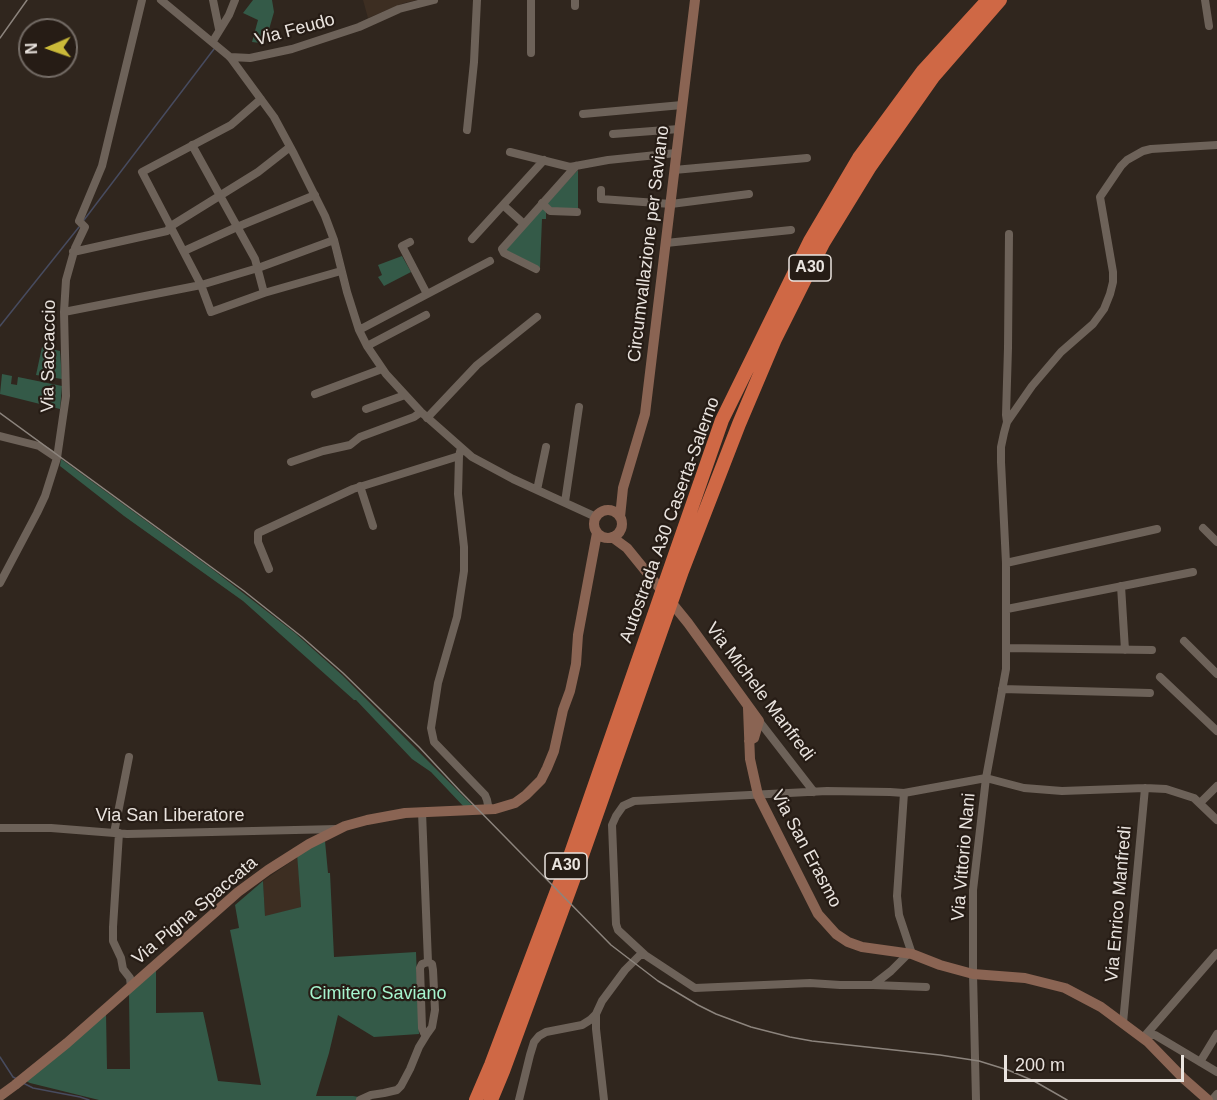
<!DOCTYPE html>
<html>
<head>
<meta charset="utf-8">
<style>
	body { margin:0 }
	#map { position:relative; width:1217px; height:1100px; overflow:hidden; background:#30261e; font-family:Helvetica,sans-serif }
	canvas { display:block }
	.north { position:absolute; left:18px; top:18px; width:60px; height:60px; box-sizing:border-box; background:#261c15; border:2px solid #746c66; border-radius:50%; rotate:268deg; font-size:16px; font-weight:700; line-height:24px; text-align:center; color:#eae4df }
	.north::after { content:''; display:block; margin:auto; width:21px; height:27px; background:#cbba39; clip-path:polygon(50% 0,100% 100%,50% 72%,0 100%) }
	.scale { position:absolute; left:1004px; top:1055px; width:180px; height:27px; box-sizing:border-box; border:3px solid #eae4df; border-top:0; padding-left:8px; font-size:18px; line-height:21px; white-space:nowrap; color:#eae4df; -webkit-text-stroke:4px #261c15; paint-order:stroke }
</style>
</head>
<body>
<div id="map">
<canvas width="1217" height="1100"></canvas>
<div class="north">N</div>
<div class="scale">200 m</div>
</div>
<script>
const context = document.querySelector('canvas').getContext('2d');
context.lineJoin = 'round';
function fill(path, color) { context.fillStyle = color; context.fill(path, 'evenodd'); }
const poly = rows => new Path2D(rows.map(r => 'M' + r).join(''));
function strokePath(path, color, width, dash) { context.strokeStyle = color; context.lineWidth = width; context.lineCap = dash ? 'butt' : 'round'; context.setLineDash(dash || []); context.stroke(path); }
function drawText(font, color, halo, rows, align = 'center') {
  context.font = font + ' Helvetica,sans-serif'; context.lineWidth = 4.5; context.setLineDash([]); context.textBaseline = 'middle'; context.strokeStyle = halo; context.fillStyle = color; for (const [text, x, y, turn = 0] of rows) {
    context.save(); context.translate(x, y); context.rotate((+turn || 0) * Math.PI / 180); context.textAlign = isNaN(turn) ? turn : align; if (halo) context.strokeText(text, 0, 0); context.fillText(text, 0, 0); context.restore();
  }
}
const built = poly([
	[363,0,417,0,404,3,368,18],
	[298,857,301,907,265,917,263,881]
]);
const green = poly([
	[253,0,272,0,274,12,268,33,264,32,260,43,252,42,258,20,243,13],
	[578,170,578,210,552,209,547,203],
	[543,207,546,210,546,219,542,219,540,268,505,250],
	[402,256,411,272,384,286,378,277,382,275,378,265],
	[42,347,60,351,62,379,36,375],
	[2,374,12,376,11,384,17,385,18,377,62,386,60,409,0,394],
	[61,459,212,569,295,633,342,675,475,808,465,808,431,772,412,759,356,700,354,700,243,601,124,516,60,466],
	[325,841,328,873,330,873,334,957,416,952,419,1034,374,1037,338,1015,329,1053,316,1096,353,1096,359,1097,357,1100,99,1100,30,1083,26,1081,106,1013,107,1069,130,1069,129,992,156,969,156,1013,203,1012,218,1081,261,1085,230,930,239,928,235,905,263,881,265,916,301,907,297,853]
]);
const stream = poly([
	[84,220,214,49],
	[0,326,79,227],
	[0,1057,13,1077,17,1079],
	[23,1083,33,1088,80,1097,89,1100]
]);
const minor = poly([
	[161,0,230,57,274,117,294,154,325,216,334,240,347,292,359,330,367,346,386,374,421,412,472,457,513,479,596,517],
	[213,0,219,29],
	[575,0,575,6],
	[1205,0,1209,26],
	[213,41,229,15,235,0],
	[531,53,531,0],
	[230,57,250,58,292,49,359,27,399,9,434,0],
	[261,99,231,125,142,172,201,285,211,312,264,293,341,271],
	[583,114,682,105],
	[467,130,474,62,477,0],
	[613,134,679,129],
	[192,145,255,259,264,293],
	[510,152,570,167,608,160,676,153],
	[674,170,807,158],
	[601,190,601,199,671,204,749,194],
	[542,203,550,211,577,212],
	[503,205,524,224],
	[472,239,544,160],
	[410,242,402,246,427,294],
	[666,243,791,230],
	[184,251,237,227,315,195],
	[73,252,167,231,171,226,258,172,290,147],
	[536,269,504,253,502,249,576,166],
	[64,312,201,285,258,268,334,240],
	[359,330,490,261],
	[367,346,426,315],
	[315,394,382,369],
	[366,409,405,395],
	[427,418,477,365,537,317],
	[1007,422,1006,415,1008,348,1009,234],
	[0,436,39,446,57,458],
	[461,448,459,456,458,494,464,547,464,571,457,617,438,683,431,728,434,742,485,795,487,800,489,810],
	[291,462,323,451,350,445,360,437,414,417,421,412],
	[360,486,373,526],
	[537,490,546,447],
	[565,502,579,407],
	[1203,528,1217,542],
	[1006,563,1157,529],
	[269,569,258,542,258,533,353,489,459,456],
	[0,583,37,513,45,496,57,458,66,396,64,312,66,280,75,248,85,227,79,221,102,166,142,0],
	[1121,586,1125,650],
	[1007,609,1193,572],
	[1184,641,1217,674],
	[1007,648,1152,650],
	[1160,677,1217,731],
	[1002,689,1150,693],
	[758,722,759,721,814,792],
	[904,793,897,896,899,915,912,954],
	[1200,803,1217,786],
	[0,828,51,828,127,834,337,829],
	[114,833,129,757],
	[119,833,113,927,113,941,121,958,123,969,130,978,131,987],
	[645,955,618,930,616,924,612,825,616,816,623,806,634,801,827,791,890,792,904,793,986,778,1024,788,1062,791,1145,788,1166,789,1194,798,1217,820],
	[873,985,926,987],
	[1123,1023,1145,788],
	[427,1034,432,1027,435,1010,433,970,432,964,428,962],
	[1143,1038,1217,953],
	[1147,1039,1150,1035,1155,1035,1217,1072],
	[1200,1062,1217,1034],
	[360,1100,371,1095,384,1093,397,1090,401,1086,410,1069,419,1047,427,1034,424,1033,422,1028,420,968,422,964,428,962,422,812],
	[519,1100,530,1055,534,1042,539,1036,546,1032,582,1025,590,1020,596,1014],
	[604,1100,596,1029,596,1014,602,1001,625,970,640,955,645,955,695,988,810,983,840,985,873,985,891,971,909,953],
	[976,1100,973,974,973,890,986,778,1006,669,1006,563,1001,462,1001,447,1004,433,1007,422,1032,386,1061,352,1093,324,1104,309,1110,294,1113,282,1113,272,1100,197,1121,166,1127,160,1143,151,1151,149,1217,145],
	[1212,1100,1217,1094]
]);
const secondary = poly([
	'594 524a14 14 0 1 1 28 0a14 14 0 1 1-28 0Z',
	[620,517,623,488,645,414,695,0],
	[612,537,627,548,688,623,759,721,754,738,749,741],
	[748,708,750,759,758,795,818,914,836,934,848,942,862,947,912,954,940,965,973,974,1025,978,1065,988,1101,1007,1148,1042,1183,1078,1208,1100],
	[0,1096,15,1085,67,1043,238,892,268,870,309,844,345,826,367,820,405,813,495,809,515,803,526,795,541,780,547,768,554,751,563,710,570,691,576,664,578,635,597,533]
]);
const motorway = poly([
	[476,1100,491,1065,569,859,722,420,810,241,859,158,923,71,988,0],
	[491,1100,503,1071,580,861,682,571,739,424,775,339,823,243,869,168,933,77,1000,0]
]);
const rail = poly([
	[0,38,27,0],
	[0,413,244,591,302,637,343,673,419,747,460,791,611,945,658,981,698,1005,716,1014,751,1027,790,1037,812,1041,940,1055,979,1061,1008,1070,1034,1081,1067,1100]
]);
const shields = [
	[810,268,42],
	[566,866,42]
];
const shieldNames = [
	["A30",810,268],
	["A30",566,866]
];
const streetNames = [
	["Via Feudo",295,30,-15],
	["Circumvallazione per Saviano",649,244,-83],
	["Via Saccaccio",49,356,-89],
	["Autostrada A30 Caserta-Salerno",670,520,-70],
	["Via Michele Manfredi",760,692,53],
	["Via San Liberatore",170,816],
	["Via San Erasmo",806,849,62],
	["Via Vittorio Nani",964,857,-85],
	["Via Enrico Manfredi",1119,904,-85],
	["Via Pigna Spaccata",195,911,-40]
];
const parkNames = [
	["Cimitero Saviano",378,994]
];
fill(built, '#3d2e22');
fill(green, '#345a48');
strokePath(stream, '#474b5f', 1.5);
strokePath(minor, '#6d6259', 8);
strokePath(secondary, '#8a6453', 10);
strokePath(motorway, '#cf6845', 14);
strokePath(rail, '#8c847d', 1.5);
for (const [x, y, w] of shields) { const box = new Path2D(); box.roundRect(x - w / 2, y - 13, w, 26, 4.5); context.fillStyle = '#261c15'; context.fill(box); strokePath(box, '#eae4df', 1.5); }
drawText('bold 16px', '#eae4df', null, shieldNames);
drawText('18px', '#eae4df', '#261c15', streetNames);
drawText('18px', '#a6f5ce', '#261c15', parkNames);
</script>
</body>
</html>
